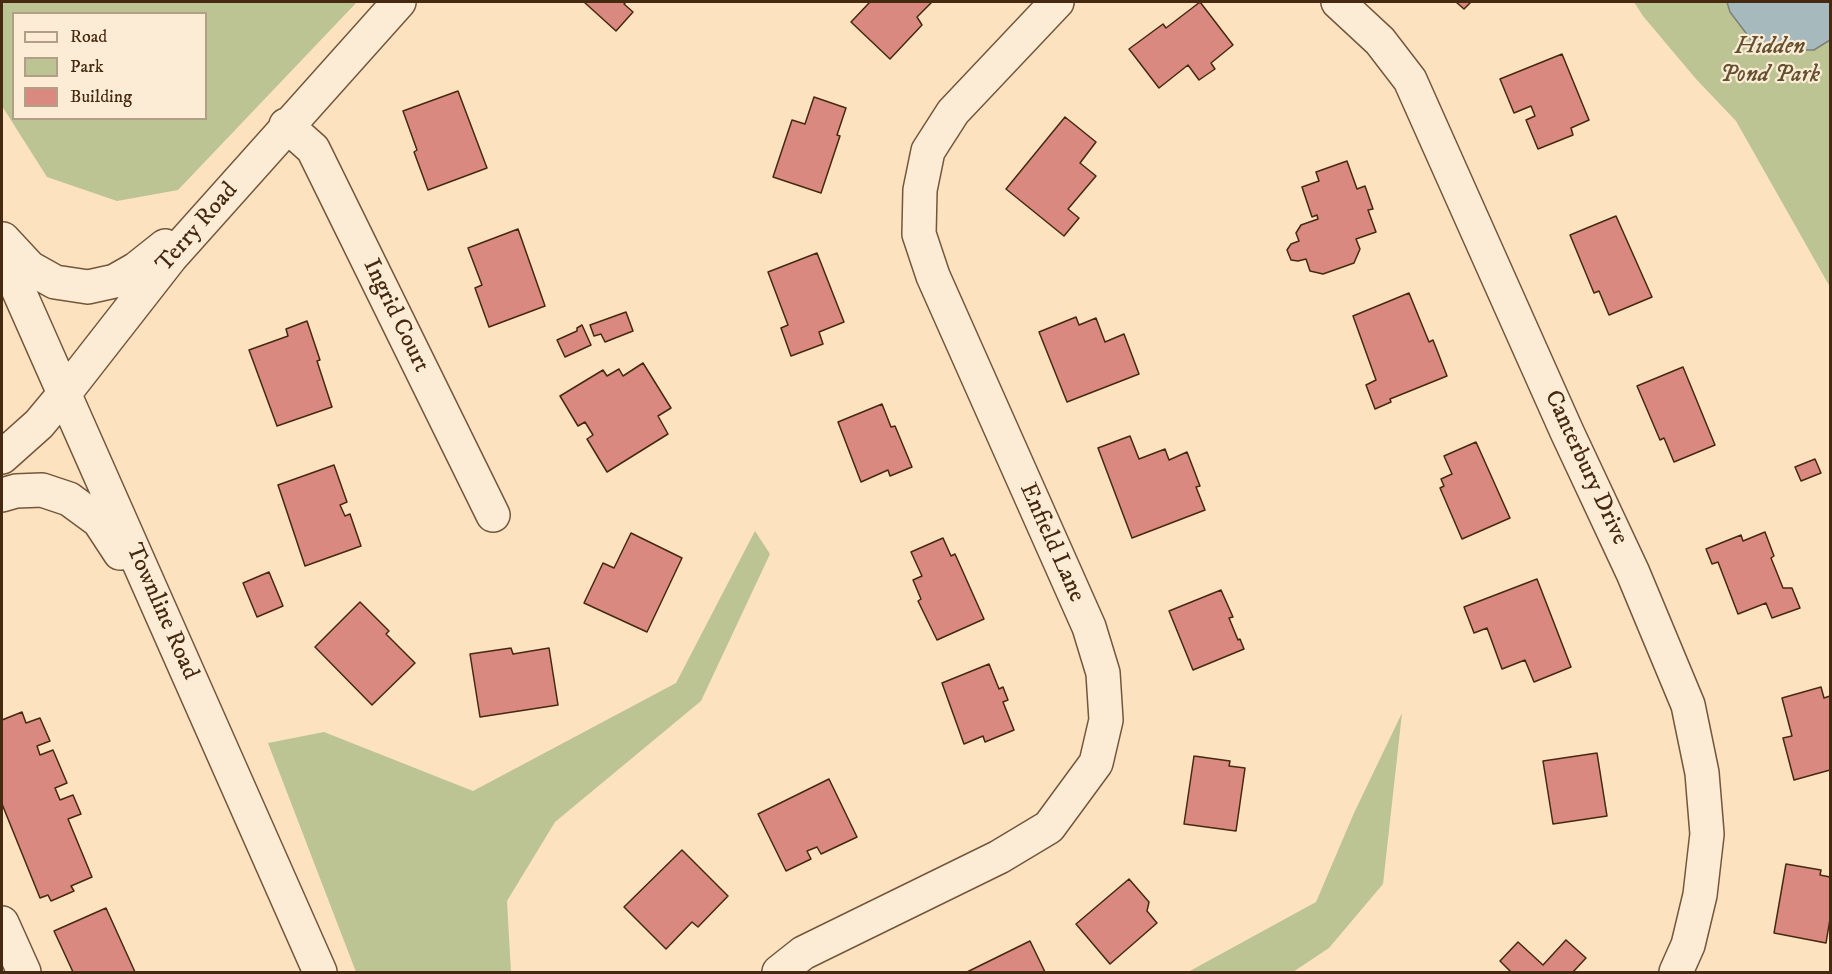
<!DOCTYPE html>
<html>
<head>
<meta charset="utf-8">
<style>
	body { margin:0 }
	#map { position:relative; width:1832px; height:974px; overflow:hidden; background:#fce2bf; font-family:"IM FELL DW Pica",serif }
	canvas { display:block }
	.frame { position:absolute; inset:0; border:3px solid #452910; pointer-events:none }
	.legend { position:absolute; left:12px; top:12px; width:195px; height:108px; box-sizing:border-box; background:#fdecd5; border:2px solid #b39e86; margin:0; padding:8px 10px; list-style:none; font-size:18px; color:#452910 }
	.legend li { display:flex; align-items:center; gap:12px; height:30px }
	.legend b { width:30px; border:2px solid #b39e86 }
</style>
</head>
<body>
<div id="map">
<canvas width="1832" height="974"></canvas>
<div class="frame"></div>
<ul class="legend">
<li><b style="height:8px;background:#fdecd5"></b>Road</li>
<li><b style="height:16px;background:#bcc494"></b>Park</li>
<li><b style="height:16px;background:#d98980"></b>Building</li>
</ul>
</div>
<script>
const context = document.querySelector('canvas').getContext('2d');
context.lineJoin = 'round';
function fill(path, color) { context.fillStyle = color; context.fill(path, 'evenodd'); }
const poly = rows => new Path2D(rows.map(r => 'M' + r).join(''));
function strokePath(path, color, width, dash) { context.strokeStyle = color; context.lineWidth = width; context.lineCap = dash ? 'butt' : 'round'; context.setLineDash(dash || []); context.stroke(path); }
function drawText(font, color, halo, rows, align = 'center') {
  context.font = font + ' "IM FELL DW Pica",serif'; context.lineWidth = 4.5; context.setLineDash([]); context.textBaseline = 'middle'; context.strokeStyle = halo; context.fillStyle = color; for (const [text, x, y, turn = 0] of rows) {
    context.save(); context.translate(x, y); context.rotate((+turn || 0) * Math.PI / 180); context.textAlign = isNaN(turn) ? turn : align; if (halo) context.strokeText(text, 0, 0); context.fillText(text, 0, 0); context.restore();
  }
}
const green = poly([
	[2,2,357,2,178,190,117,201,47,177,2,106],
	[14,14,206,14,206,118,14,118],
	[1634,2,1830,2,1830,287,1736,121,1696,79,1643,16],
	[755,531,770,554,701,701,555,822,507,901,511,972,356,972,268,743,324,732,473,791,676,683],
	[1402,713,1383,884,1329,948,1293,972,1188,972,1316,902,1354,813]
]);
const water = poly([
	[1727,2,1830,2,1830,40,1814,50,1775,50,1752,41,1730,12,1727,2]
]);
const building = poly([
	[584,2,626,2,624,4,633,12,616,31,584,2],
	[870,2,932,2,917,17,922,25,890,59,851,22,870,2],
	[1200,2,1233,45,1211,63,1215,69,1199,80,1188,65,1159,88,1129,49,1163,24,1166,28,1200,2],
	[1456,2,1471,2,1464,9,1456,2],
	[1562,54,1589,120,1571,128,1573,135,1538,149,1526,120,1535,116,1531,106,1514,113,1500,79,1562,54],
	[458,91,487,168,428,190,414,152,417,150,403,111,458,91],
	[814,97,846,108,837,135,840,136,821,193,773,177,792,120,805,124,814,97],
	[1065,117,1096,142,1080,163,1096,176,1068,209,1079,218,1064,236,1006,189,1065,117],
	[1347,161,1357,189,1365,186,1373,209,1368,210,1376,232,1356,239,1360,249,1354,263,1323,274,1310,271,1306,259,1298,261,1291,260,1287,250,1291,244,1299,241,1296,233,1301,225,1318,219,1317,215,1312,217,1302,187,1319,181,1316,172,1347,161],
	[1616,216,1652,297,1609,315,1599,291,1594,293,1570,235,1616,216],
	[518,229,545,306,489,327,475,288,482,285,468,248,518,229],
	[817,253,844,322,819,332,823,344,791,356,781,328,788,325,768,272,817,253],
	[1409,293,1429,342,1433,340,1447,376,1390,399,1391,402,1375,409,1366,385,1376,380,1353,316,1409,293],
	[626,312,633,331,605,342,601,334,594,336,590,325,626,312],
	[1076,317,1079,325,1096,318,1105,342,1124,334,1139,374,1067,402,1039,332,1076,317],
	[307,321,320,360,317,361,332,407,277,426,249,350,288,336,286,329,307,321],
	[582,325,591,345,565,357,557,340,577,331,577,328,582,325],
	[643,363,671,408,658,416,668,434,607,472,587,439,593,435,585,422,578,426,560,396,603,370,607,376,619,369,623,376,643,363],
	[1683,367,1715,445,1674,462,1664,438,1660,440,1637,386,1683,367],
	[882,404,891,427,895,426,912,467,890,476,888,470,861,482,838,422,882,404],
	[1130,436,1139,459,1165,449,1169,460,1187,452,1200,486,1196,487,1205,510,1132,538,1098,448,1130,436],
	[1476,442,1510,518,1462,539,1440,488,1444,486,1441,479,1452,474,1444,456,1476,442],
	[1815,459,1821,473,1801,481,1795,467,1815,459],
	[334,465,347,502,340,505,345,516,350,514,361,546,305,566,278,485,334,465],
	[1765,532,1774,556,1771,558,1783,588,1792,588,1800,608,1772,618,1766,603,1738,614,1718,562,1712,564,1706,549,1741,535,1743,541,1765,532],
	[631,533,682,558,647,632,584,603,603,563,614,568,631,533],
	[943,538,951,556,955,554,984,619,937,640,918,601,921,599,913,580,922,576,911,552,943,538],
	[269,572,283,606,257,617,243,583,269,572],
	[1537,579,1571,667,1534,682,1525,660,1502,669,1487,628,1474,633,1464,607,1537,579],
	[1221,590,1233,617,1229,618,1238,640,1240,639,1244,649,1193,670,1169,611,1221,590],
	[360,602,389,631,386,634,415,663,372,705,315,647,360,602],
	[511,648,513,654,549,648,558,705,480,717,470,654,511,648],
	[989,664,999,689,1003,687,1008,700,1003,702,1014,730,985,742,983,736,964,744,942,683,989,664],
	[1821,687,1824,698,1830,696,1830,770,1794,780,1783,738,1792,736,1782,698,1821,687],
	[22,712,26,723,40,718,50,741,37,746,40,755,53,750,67,783,55,788,60,800,73,795,81,814,68,819,92,877,71,886,74,891,51,901,48,895,40,898,2,804,2,720,22,712],
	[1597,753,1607,816,1553,824,1543,761,1597,753],
	[1194,756,1230,761,1229,766,1245,768,1236,831,1184,824,1194,756],
	[829,779,857,837,821,854,817,847,807,851,811,859,786,871,758,814,829,779],
	[682,850,728,896,698,927,692,922,666,949,624,907,682,850],
	[1786,864,1821,870,1820,875,1830,877,1830,919,1826,943,1774,933,1786,864],
	[1129,879,1149,902,1147,911,1157,923,1110,964,1076,924,1129,879],
	[106,908,135,972,73,972,54,931,106,908],
	[1566,940,1586,958,1573,972,1511,972,1500,961,1518,942,1543,965,1566,940],
	[1030,941,1045,972,967,972,1030,941]
]);
const minor = poly([
	[1338,2,1380,41,1410,80,1567,432,1633,573,1688,705,1702,773,1707,834,1700,895,1688,945,1676,972],
	[286,125,313,149,493,515],
	[3,239,30,268,55,282,88,287,115,281,136,269,165,246],
	[2,253,320,972],
	[2,457,39,424,64,394,171,257,399,2],
	[2,495,16,491,42,490,69,499,99,521,120,553],
	[2,923,24,972],
	[779,972,803,953,999,857,1049,827,1096,763,1106,720,1103,673,1089,627,933,276,919,234,920,190,928,151,953,112,1057,2]
]);
const parkNames = [
	["Hidden",1770,48],
	["Pond Park",1770,76]
];
const streetNames = [
	["Terry Road",198,228,-49],
	["Ingrid Court",395,316,64],
	["Canterbury Drive",1585,468,65],
	["Enfield Lane",1051,543,66],
	["Townline Road",161,612,66]
];
fill(green, '#bcc494');
fill(water, '#a6babe');
strokePath(water, '#7f8078', 1.5);
fill(building, '#d98980');
strokePath(building, '#452910', 1.5);
strokePath(minor, '#73573c', 36);
strokePath(minor, '#fdecd5', 33);
drawText('italic 24px', '#635031', '#fdecd5', parkNames);
drawText('24px', '#452910', '#fdecd5', streetNames);
</script>
</body>
</html>
